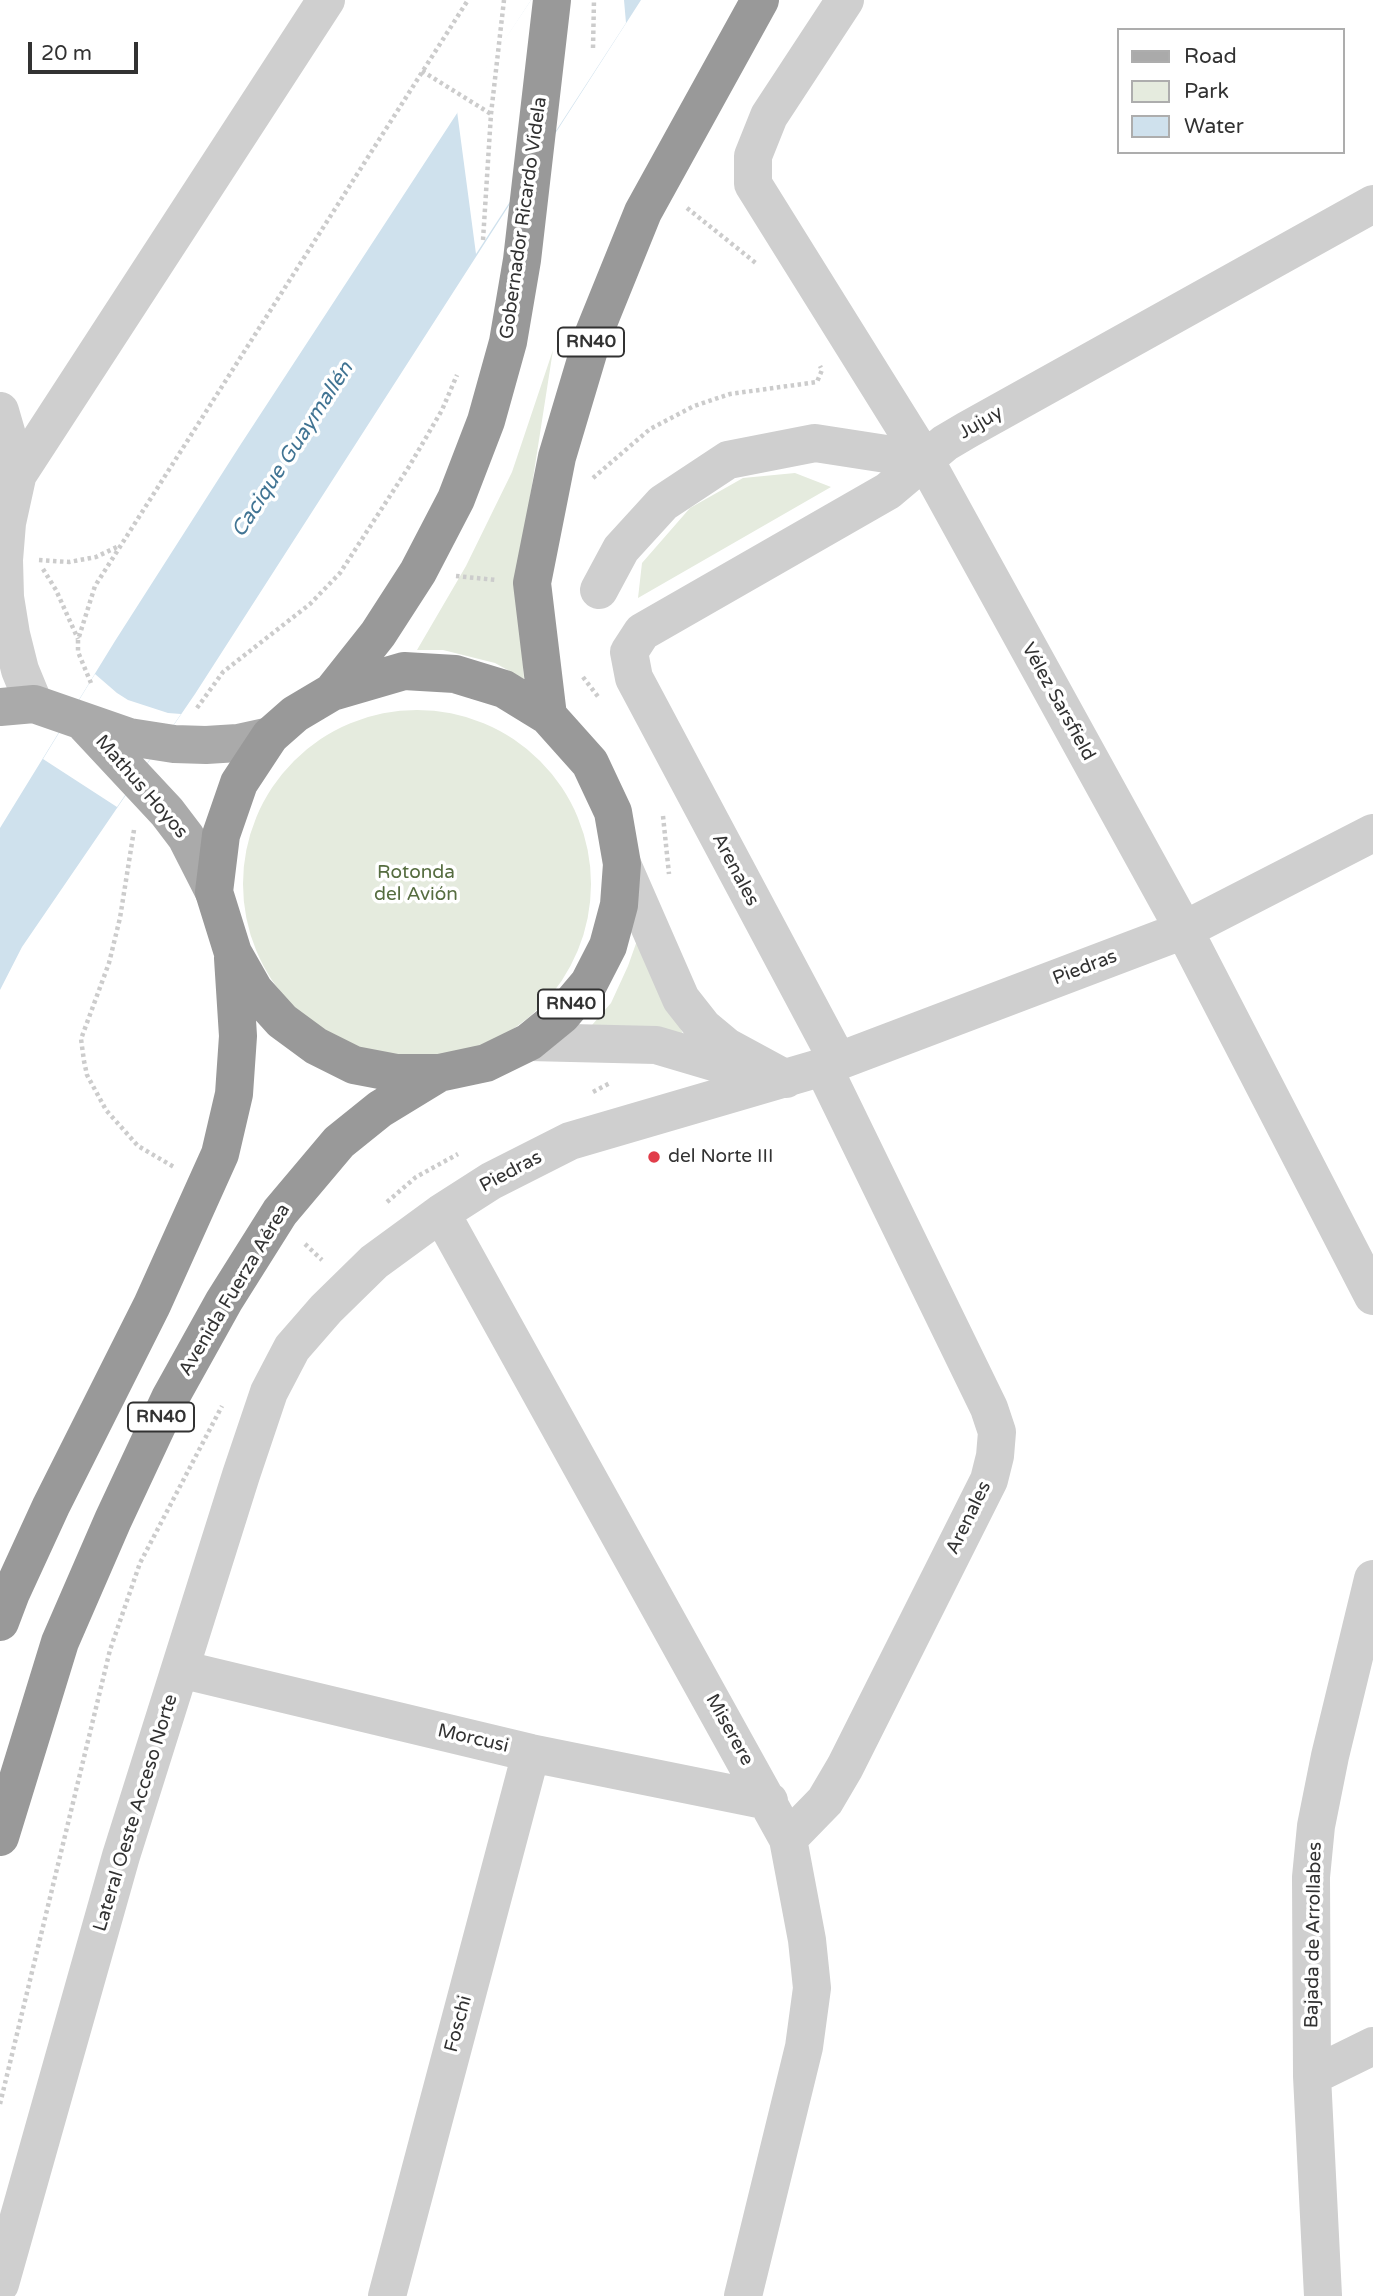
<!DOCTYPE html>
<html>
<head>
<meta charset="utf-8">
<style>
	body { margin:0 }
	#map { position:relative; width:1373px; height:2296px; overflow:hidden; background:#fff; font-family:"Varela Round",sans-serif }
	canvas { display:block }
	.legend { position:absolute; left:1117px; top:28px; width:228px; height:126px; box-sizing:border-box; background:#fff; border:2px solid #adadad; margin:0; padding:9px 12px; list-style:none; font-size:21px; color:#323232 }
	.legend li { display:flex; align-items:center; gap:14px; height:35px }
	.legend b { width:35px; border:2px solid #adadad }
	.scale { position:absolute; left:28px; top:42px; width:110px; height:32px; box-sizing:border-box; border:4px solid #323232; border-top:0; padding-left:9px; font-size:21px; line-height:24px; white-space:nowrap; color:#323232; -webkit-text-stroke:5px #fff; paint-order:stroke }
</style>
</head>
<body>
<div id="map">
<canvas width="1373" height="2296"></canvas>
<ul class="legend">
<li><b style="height:9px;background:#aaa"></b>Road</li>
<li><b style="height:19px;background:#e5ebde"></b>Park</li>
<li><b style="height:19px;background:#cfe1ed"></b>Water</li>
</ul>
<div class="scale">20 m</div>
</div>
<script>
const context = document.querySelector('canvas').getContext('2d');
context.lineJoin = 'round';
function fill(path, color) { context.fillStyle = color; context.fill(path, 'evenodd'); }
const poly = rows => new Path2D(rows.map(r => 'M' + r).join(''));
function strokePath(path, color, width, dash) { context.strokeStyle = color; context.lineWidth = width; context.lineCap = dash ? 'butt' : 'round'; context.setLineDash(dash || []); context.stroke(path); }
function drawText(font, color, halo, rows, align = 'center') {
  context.font = font + ' "Varela Round",sans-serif'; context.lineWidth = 7; context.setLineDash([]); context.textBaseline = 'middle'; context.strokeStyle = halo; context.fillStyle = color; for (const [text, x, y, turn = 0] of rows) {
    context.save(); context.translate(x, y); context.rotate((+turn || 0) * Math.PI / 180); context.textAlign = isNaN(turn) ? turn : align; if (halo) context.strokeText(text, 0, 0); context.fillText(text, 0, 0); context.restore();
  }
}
const green = poly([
	[553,350,517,581,524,679,495,663,443,650,417,650,466,566,512,472],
	[795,473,831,487,638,598,642,563,690,508,743,478],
	'243 884a174 174 0 1 1 348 0a174 174 0 1 1-348 0Z',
	[639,935,683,1034,586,1032,611,1003,628,966]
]);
const water = poly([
	[531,0,641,0,195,694,22,947,0,990,0,828,115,641,239,447]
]);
const pier = poly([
	[531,0,624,0,626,23,476,254,457,111],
	[95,674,117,693,128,700,168,713,181,714,117,807,43,759]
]);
const path = poly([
	[593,48,594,0],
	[422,71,491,114],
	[687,208,757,264],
	[483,240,491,114,504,0],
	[593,478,650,429,694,406,730,394,817,382,822,370,820,366],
	[39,560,69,562,96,557,119,546],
	[43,569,56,590,78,639],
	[456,576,496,580],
	[583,677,599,698],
	[91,683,78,652,78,640,95,586,468,0],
	[197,708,223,672,310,604,340,573,410,465,442,410,457,375],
	[663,816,669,874],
	[134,830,120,918,109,963,81,1039,84,1061,87,1075,106,1110,138,1146,174,1167],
	[593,1092,610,1083],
	[387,1202,416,1177,458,1154],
	[305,1244,322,1260],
	[0,2104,110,1650,140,1563,222,1406]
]);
const minor = poly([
	[845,0,769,116,753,156,753,184,925,460,1184,930,1373,1296],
	[0,411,18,473,7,523,4,560,5,597,11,634,20,670,34,704],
	[0,502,326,0],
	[599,590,621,549,663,503,728,460,815,443,925,460],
	[622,864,681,999,703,1027,727,1047,786,1079],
	[529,1042,656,1045,744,1071],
	[838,1061,634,678,629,652,642,632,888,491,945,443,967,430,1373,204],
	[441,1213,788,1839,807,1940,812,1988,804,2047,743,2296],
	[180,1669,531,1753,769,1801],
	[788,1839,825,1801,845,1767,989,1480,995,1456,997,1432,989,1408,823,1067],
	[1312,2076,1373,2046],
	[0,2284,121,1856,241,1475,269,1392,292,1348,326,1309,374,1262,441,1213,491,1181,570,1141,823,1067,1184,930,1373,833],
	[387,2296,531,1753],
	[1323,2296,1312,2076,1311,1877,1316,1826,1330,1756,1373,1579]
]);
const major = poly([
	[0,707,34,704,129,737,174,744,206,745,238,743,270,736],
	[84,723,167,812,186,837,214,892]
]);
const highway = poly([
	[332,692,404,671,455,674,504,689,548,716,590,763,613,812,622,864,619,905,608,946,589,983,562,1015,529,1042,486,1063,439,1073,396,1073,354,1065,316,1046,282,1021,254,990,233,953,214,892,221,835,239,783,270,736,295,714,332,692,378,634,418,572,456,499,486,421,508,342,522,260,552,0],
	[548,716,532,583,557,457,594,333,643,212,760,0],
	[0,1622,11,1593,51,1506,152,1305,220,1154,234,1094,238,1036,233,958],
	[0,1837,60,1642,113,1520,170,1398,224,1301,280,1212,339,1142,380,1109,439,1073]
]);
const markers = [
	[654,1157,7,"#e13d4a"]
];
const shields = [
	[591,342,66],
	[571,1004,66],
	[161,1417,66]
];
const shieldNames = [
	["RN40",591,342],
	["RN40",571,1004],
	["RN40",161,1417]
];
const streetNames = [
	["Gobernador Ricardo Videla",524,218,-82],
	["Jujuy",981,423,-30],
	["Vélez Sarsfield",1058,702,61],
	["Mathus Hoyos",141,787,49],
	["Arenales",735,870,62],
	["Piedras",1085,968,-21],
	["Piedras",511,1172,-28],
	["Avenida Fuerza Aérea",235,1290,-59],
	["Arenales",969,1518,-64],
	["Miserere",729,1730,61],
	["Morcusi",473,1739,13],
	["Lateral Oeste Acceso Norte",136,1813,-73],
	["Bajada de Arrollabes",1314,1935,-89],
	["Foschi",459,2024,-75]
];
const parkNames = [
	["Rotonda",416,873],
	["del Avión",416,895]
];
const poiNames = [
	["del Norte III",668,1157]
];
const waterNames = [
	["Cacique Guaymallén",293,450,-57]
];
fill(green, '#e5ebde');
fill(water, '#cfe1ed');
fill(pier, '#fff');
strokePath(path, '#ccc', 4.5, [3.5, 3.5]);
strokePath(minor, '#cfcfcf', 38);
strokePath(major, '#aaa', 38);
strokePath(highway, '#999', 38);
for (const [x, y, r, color] of markers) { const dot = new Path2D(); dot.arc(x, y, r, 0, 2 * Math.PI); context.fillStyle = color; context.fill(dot); strokePath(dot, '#fff', 2.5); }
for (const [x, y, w] of shields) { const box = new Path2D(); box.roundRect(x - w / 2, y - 14.5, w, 29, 5); context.fillStyle = '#fff'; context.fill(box); strokePath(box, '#323232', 2); }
drawText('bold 18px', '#323232', null, shieldNames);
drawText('19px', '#323232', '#fff', streetNames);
drawText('19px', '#566d40', '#fff', parkNames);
drawText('19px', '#323232', '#fff', poiNames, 'left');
drawText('italic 21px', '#417493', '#fff', waterNames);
</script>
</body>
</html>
